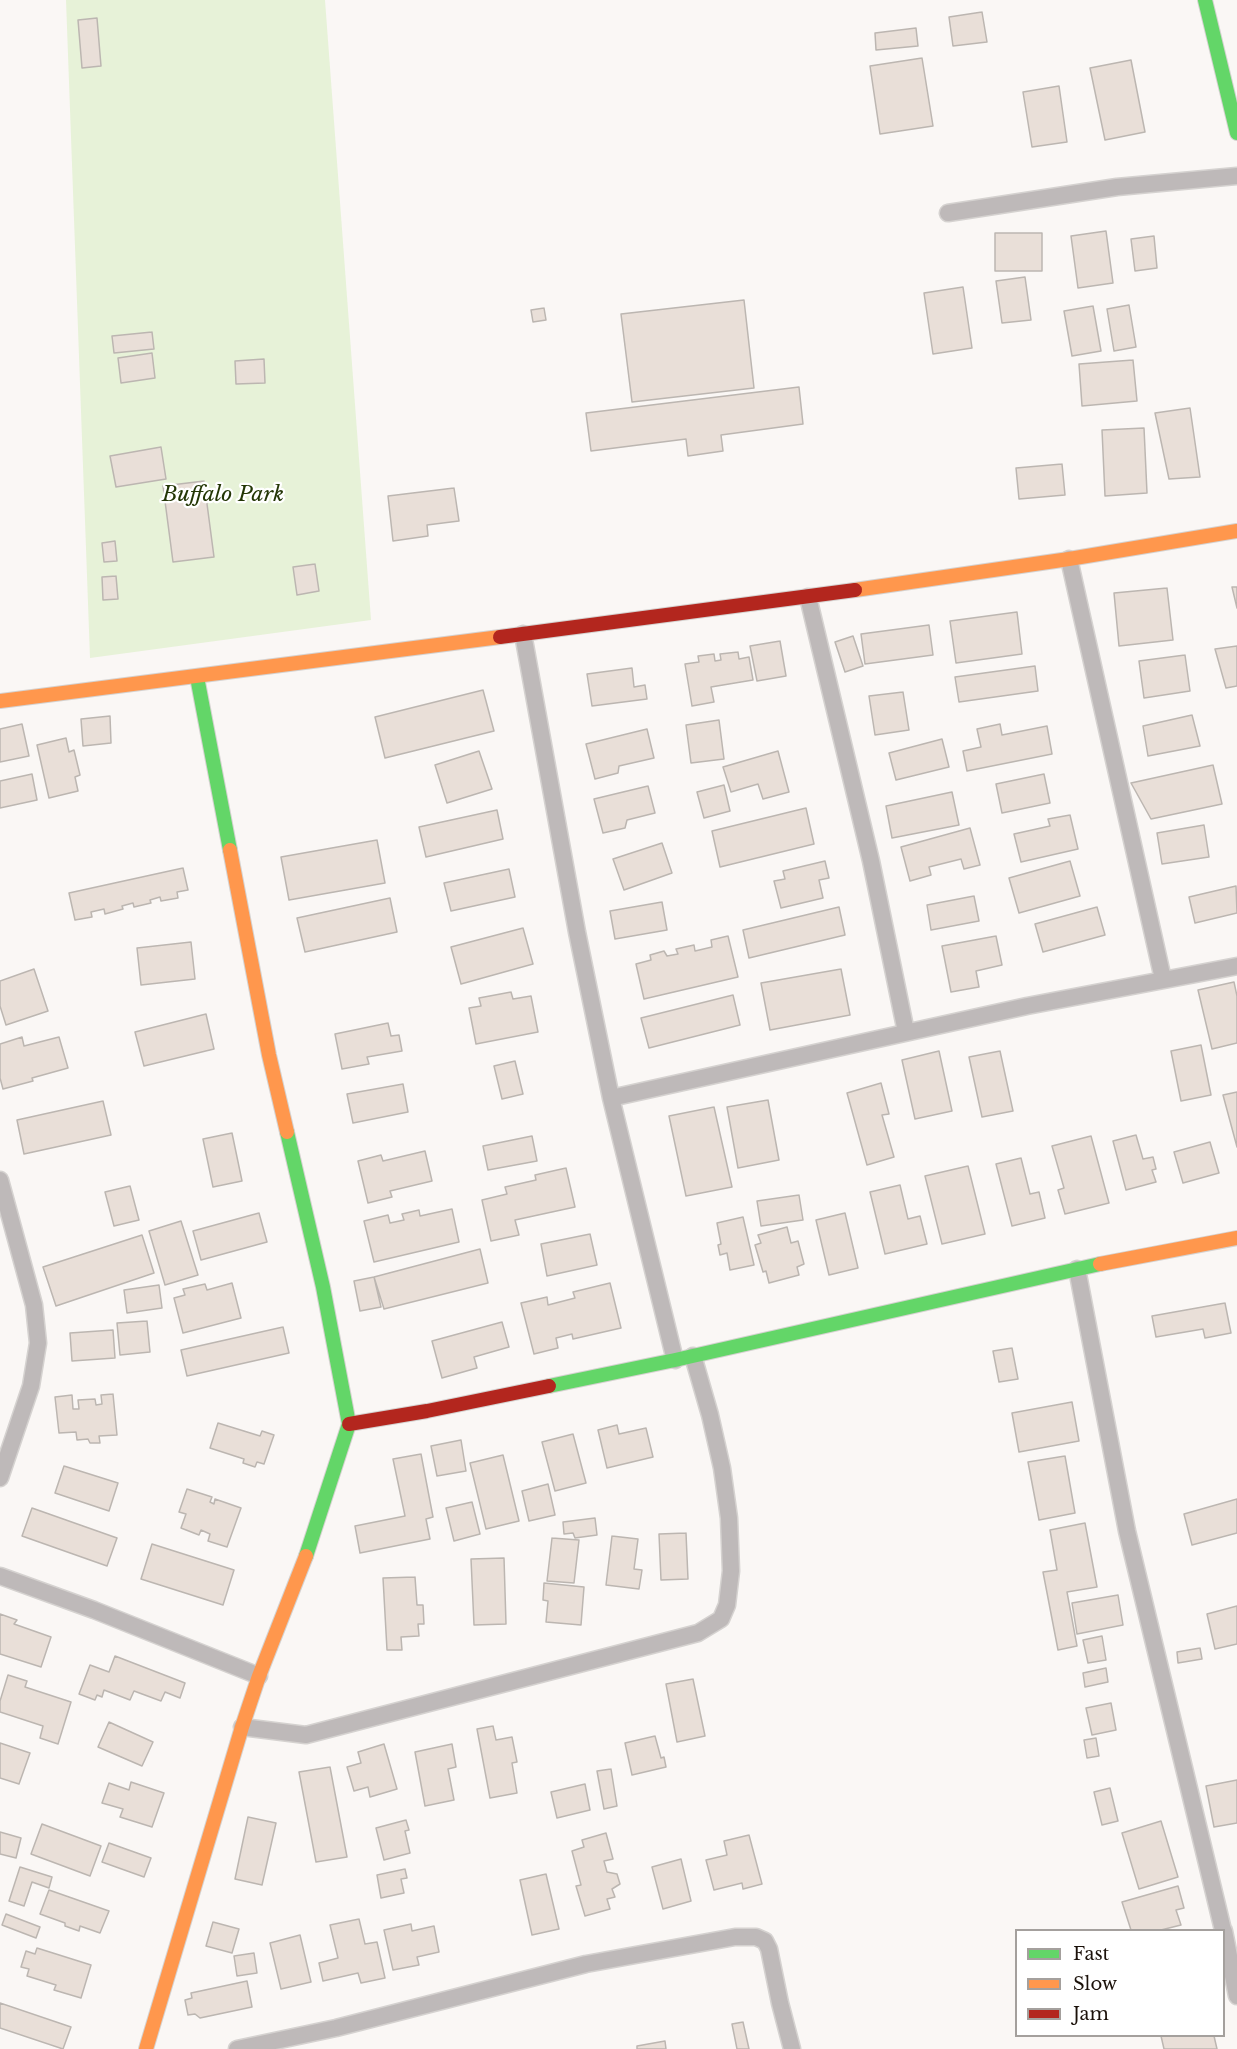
<!DOCTYPE html>
<html>
<head>
<meta charset="utf-8">
<style>
	body { margin:0 }
	#map { position:relative; width:1237px; height:2049px; overflow:hidden; background:#faf7f5; font-family:"Libre Baskerville",serif }
	canvas { display:block }
	.legend { position:absolute; left:1015px; top:1929px; width:210px; height:108px; box-sizing:border-box; background:#fff; border:2px solid #a4a09d; margin:0; padding:8px 10px; list-style:none; font-size:18px; color:#1b110a }
	.legend li { display:flex; align-items:center; gap:12px; height:30px }
	.legend b { width:30px; border:2px solid #a4a09d }
</style>
</head>
<body>
<div id="map">
<canvas width="1237" height="2049"></canvas>
<ul class="legend">
<li><b style="height:8px;background:#63d668"></b>Fast</li>
<li><b style="height:8px;background:#ff974d"></b>Slow</li>
<li><b style="height:8px;background:#b3261e"></b>Jam</li>
</ul>
</div>
<script>
const context = document.querySelector('canvas').getContext('2d');
context.lineJoin = 'round';
function fill(path, color) { context.fillStyle = color; context.fill(path, 'evenodd'); }
const poly = rows => new Path2D(rows.map(r => 'M' + r).join(''));
function strokePath(path, color, width, dash) { context.strokeStyle = color; context.lineWidth = width; context.lineCap = dash ? 'butt' : 'round'; context.setLineDash(dash || []); context.stroke(path); }
function drawText(font, color, halo, rows, align = 'center') {
  context.font = font + ' "Libre Baskerville",serif'; context.lineWidth = 4.5; context.setLineDash([]); context.textBaseline = 'middle'; context.strokeStyle = halo; context.fillStyle = color; for (const [text, x, y, turn = 0] of rows) {
    context.save(); context.translate(x, y); context.rotate((+turn || 0) * Math.PI / 180); context.textAlign = isNaN(turn) ? turn : align; if (halo) context.strokeText(text, 0, 0); context.fillText(text, 0, 0); context.restore();
  }
}
const green = poly([
	[66,0,325,0,371,620,90,658]
]);
const building = poly([
	[982,12,987,42,953,46,949,17,982,12],
	[97,18,101,66,82,68,78,20,97,18],
	[916,28,918,46,876,50,875,33,916,28],
	[922,58,933,126,880,134,870,66,922,58],
	[1131,60,1145,132,1105,140,1090,68,1131,60],
	[1059,86,1067,142,1032,147,1023,92,1059,86],
	[1106,231,1113,283,1078,288,1071,236,1106,231],
	[995,233,1042,233,1042,271,995,271,995,233],
	[1154,236,1157,268,1135,271,1131,239,1154,236],
	[1025,277,1031,320,1002,323,996,281,1025,277],
	[963,287,972,348,933,354,924,293,963,287],
	[744,300,754,388,632,402,621,314,744,300],
	[1129,305,1136,347,1114,351,1107,309,1129,305],
	[1093,306,1101,351,1072,356,1064,311,1093,306],
	[544,308,546,320,533,322,531,310,544,308],
	[152,332,154,349,114,353,112,336,152,332],
	[152,353,155,378,121,383,118,358,152,353],
	[264,359,265,383,236,384,235,361,264,359],
	[1133,360,1137,401,1082,406,1079,364,1133,360],
	[799,387,803,424,721,435,723,451,688,456,686,439,591,451,586,413,799,387],
	[1190,408,1200,477,1169,479,1155,413,1190,408],
	[1144,428,1147,493,1105,496,1102,430,1144,428],
	[161,447,166,479,116,487,110,456,161,447],
	[1062,464,1065,495,1019,499,1016,468,1062,464],
	[204,481,214,557,173,562,163,486,204,481],
	[454,488,459,521,427,525,428,536,393,541,388,496,454,488],
	[115,541,117,561,104,562,102,543,115,541],
	[315,564,319,591,297,595,293,567,315,564],
	[116,576,118,599,103,600,102,577,116,576],
	[1232,587,1237,587,1237,608,1232,587],
	[1167,588,1173,640,1119,646,1114,593,1167,588],
	[1017,612,1022,654,956,663,950,621,1017,612],
	[929,625,933,655,865,664,861,634,929,625],
	[853,636,863,666,845,672,835,642,853,636],
	[780,641,786,676,757,681,750,646,780,641],
	[1237,646,1237,686,1226,688,1215,649,1237,646],
	[738,652,739,659,749,657,753,680,711,687,714,702,692,706,685,664,699,662,698,656,714,654,715,661,721,660,720,654,738,652],
	[1185,655,1190,691,1144,698,1139,661,1185,655],
	[1035,666,1038,691,959,702,955,677,1035,666],
	[632,668,634,687,645,685,647,699,592,706,587,674,632,668],
	[483,690,494,731,385,758,375,717,483,690],
	[903,692,909,730,875,735,869,696,903,692],
	[1192,715,1200,746,1148,756,1143,726,1192,715],
	[110,716,111,743,83,746,81,719,110,716],
	[719,720,724,759,691,763,686,725,719,720],
	[22,724,29,756,0,762,0,729,22,724],
	[1000,724,1002,735,1047,726,1052,754,967,771,963,751,981,747,977,729,1000,724],
	[647,729,654,758,619,766,618,773,595,779,586,744,647,729],
	[66,738,69,752,74,750,80,775,75,777,78,791,49,798,37,745,66,738],
	[942,739,949,767,896,780,889,753,942,739],
	[479,751,492,789,447,803,435,765,479,751],
	[778,751,789,792,763,799,758,784,731,792,723,767,778,751],
	[1213,765,1222,804,1151,819,1131,783,1213,765],
	[32,774,37,800,0,808,0,781,32,774],
	[1044,774,1050,803,1002,813,996,784,1044,774],
	[724,785,730,811,704,818,697,792,724,785],
	[648,786,655,813,627,820,625,828,603,833,594,799,648,786],
	[952,792,959,825,892,838,886,806,952,792],
	[806,808,814,844,720,867,712,831,806,808],
	[497,810,503,839,426,857,419,827,497,810],
	[1070,815,1078,849,1021,862,1014,834,1050,826,1048,819,1070,815],
	[1204,825,1209,857,1162,864,1157,833,1204,825],
	[970,828,980,865,964,869,961,859,929,867,931,875,910,881,901,847,970,828],
	[377,840,385,883,289,900,281,857,377,840],
	[662,843,672,873,624,890,613,859,662,843],
	[825,861,829,878,819,880,823,898,781,908,774,881,785,879,783,871,825,861],
	[1070,861,1080,896,1019,913,1009,878,1070,861],
	[183,868,188,890,177,892,178,898,161,901,160,897,150,900,151,903,134,907,133,903,122,906,123,909,105,914,104,909,91,912,92,917,75,920,69,893,183,868],
	[509,869,515,897,451,911,444,883,509,869],
	[1236,886,1237,913,1195,923,1189,897,1236,886],
	[974,896,979,921,931,930,927,905,974,896],
	[390,898,397,932,305,952,297,918,390,898],
	[662,902,667,930,615,939,610,911,662,902],
	[839,907,845,935,749,958,743,930,839,907],
	[1097,907,1105,935,1043,952,1035,924,1097,907],
	[523,928,533,964,461,984,451,947,523,928],
	[728,936,738,977,644,999,636,964,651,960,650,955,664,951,667,956,678,954,676,949,694,945,695,951,712,947,711,940,728,936],
	[996,936,1002,965,976,971,979,987,951,992,942,946,996,936],
	[191,942,195,979,141,985,137,948,191,942],
	[34,969,48,1011,6,1025,0,1006,0,981,34,969],
	[841,969,850,1015,770,1030,761,983,841,969],
	[1234,982,1237,996,1237,1043,1212,1049,1198,990,1234,982],
	[511,992,513,999,531,996,538,1032,476,1044,469,1008,481,1006,479,998,511,992],
	[733,995,740,1025,649,1048,641,1018,733,995],
	[206,1014,214,1049,144,1066,135,1032,206,1014],
	[388,1023,391,1036,399,1035,402,1051,367,1057,369,1064,342,1069,335,1034,388,1023],
	[22,1037,24,1046,59,1037,68,1068,32,1078,33,1081,3,1089,0,1078,0,1044,22,1037],
	[1201,1045,1211,1095,1181,1101,1171,1051,1201,1045],
	[939,1051,952,1111,915,1119,902,1060,939,1051],
	[1000,1051,1013,1111,982,1117,969,1057,1000,1051],
	[515,1061,523,1094,502,1099,494,1066,515,1061],
	[881,1083,889,1114,882,1115,894,1157,867,1165,847,1093,881,1083],
	[403,1084,408,1112,353,1123,347,1094,403,1084],
	[1237,1092,1237,1147,1223,1095,1237,1092],
	[768,1100,779,1160,738,1168,727,1107,768,1100],
	[103,1101,111,1135,24,1154,17,1120,103,1101],
	[714,1107,732,1187,686,1196,669,1116,714,1107],
	[232,1133,242,1181,213,1187,203,1139,232,1133],
	[1136,1135,1143,1159,1153,1157,1156,1169,1152,1170,1156,1182,1126,1190,1113,1141,1136,1135],
	[532,1136,537,1161,488,1170,483,1146,532,1136],
	[1091,1136,1109,1203,1065,1214,1058,1190,1064,1188,1052,1146,1091,1136],
	[1210,1142,1219,1173,1183,1183,1174,1152,1210,1142],
	[425,1151,432,1181,390,1191,392,1197,368,1203,358,1161,381,1155,383,1161,425,1151],
	[1021,1158,1030,1194,1039,1192,1045,1218,1012,1226,996,1164,1021,1158],
	[968,1166,985,1234,942,1244,925,1176,968,1166],
	[566,1168,575,1207,515,1220,519,1235,491,1241,482,1200,507,1194,505,1187,536,1180,535,1175,566,1168],
	[900,1185,908,1219,920,1216,927,1244,885,1254,870,1192,900,1185],
	[130,1186,139,1220,114,1226,105,1192,130,1186],
	[799,1195,803,1220,761,1226,757,1201,799,1195],
	[452,1209,459,1242,374,1262,364,1221,388,1215,390,1223,404,1220,402,1214,419,1210,420,1216,452,1209],
	[259,1213,267,1242,201,1260,193,1231,259,1213],
	[845,1213,858,1268,829,1275,816,1220,845,1213],
	[743,1217,754,1265,730,1270,727,1253,720,1255,718,1245,721,1244,717,1223,743,1217],
	[181,1221,198,1275,165,1285,149,1231,181,1221],
	[787,1227,791,1243,798,1241,804,1264,797,1267,799,1275,769,1283,766,1271,763,1272,755,1245,761,1243,758,1235,787,1227],
	[590,1234,597,1265,547,1276,541,1244,590,1234],
	[142,1235,154,1273,56,1306,43,1267,142,1235],
	[480,1249,488,1283,384,1309,374,1277,480,1249],
	[374,1277,381,1307,360,1311,354,1281,374,1277],
	[232,1283,241,1318,183,1333,174,1298,185,1295,183,1289,205,1284,207,1290,232,1283],
	[610,1283,621,1328,573,1339,572,1334,556,1338,558,1348,534,1354,521,1303,547,1297,548,1305,575,1298,573,1292,610,1283],
	[159,1285,162,1308,127,1313,124,1290,159,1285],
	[1225,1303,1231,1333,1205,1338,1203,1329,1156,1337,1152,1316,1225,1303],
	[147,1321,150,1352,120,1355,117,1323,147,1321],
	[502,1322,509,1347,474,1357,477,1368,442,1378,432,1341,502,1322],
	[283,1327,289,1353,187,1376,181,1350,283,1327],
	[113,1330,115,1358,72,1361,70,1333,113,1330],
	[1012,1348,1018,1379,999,1382,993,1351,1012,1348],
	[113,1394,117,1435,99,1436,100,1443,90,1443,88,1439,77,1440,76,1432,59,1433,55,1397,72,1395,73,1409,79,1409,78,1400,95,1399,96,1405,102,1404,101,1395,113,1394],
	[1072,1402,1079,1441,1019,1452,1012,1413,1072,1402],
	[218,1423,260,1436,262,1431,274,1435,264,1464,257,1462,255,1467,243,1463,244,1459,210,1448,218,1423],
	[617,1425,619,1434,646,1428,653,1457,607,1468,598,1430,617,1425],
	[573,1434,586,1483,555,1491,542,1442,573,1434],
	[461,1440,466,1471,437,1476,431,1446,461,1440],
	[421,1454,433,1517,426,1519,430,1539,360,1553,355,1526,405,1516,393,1459,421,1454],
	[503,1455,519,1521,486,1529,470,1463,503,1455],
	[1065,1456,1075,1513,1039,1520,1028,1462,1065,1456],
	[64,1466,118,1483,109,1511,55,1493,64,1466],
	[548,1484,555,1515,529,1521,522,1491,548,1484],
	[187,1489,212,1497,210,1502,214,1504,215,1499,241,1508,227,1547,208,1541,210,1534,201,1530,199,1535,181,1528,186,1514,179,1512,187,1489],
	[1237,1499,1237,1533,1192,1545,1184,1514,1237,1499],
	[472,1502,480,1534,454,1541,446,1508,472,1502],
	[32,1508,117,1538,107,1566,22,1536,32,1508],
	[595,1518,597,1535,575,1538,573,1533,564,1534,563,1522,595,1518],
	[1085,1523,1097,1587,1067,1592,1077,1646,1058,1650,1043,1572,1057,1570,1050,1530,1085,1523],
	[686,1533,688,1579,661,1580,659,1534,686,1533],
	[612,1536,638,1539,634,1569,642,1570,639,1589,606,1585,612,1536],
	[552,1538,579,1540,574,1583,547,1581,552,1538],
	[152,1544,234,1570,223,1605,141,1579,152,1544],
	[504,1558,506,1624,474,1625,471,1559,504,1558],
	[415,1577,417,1605,423,1605,424,1624,418,1624,419,1636,401,1637,402,1650,387,1650,383,1578,415,1577],
	[544,1583,584,1587,581,1625,546,1622,548,1601,543,1600,544,1583],
	[1118,1595,1123,1625,1077,1634,1072,1603,1118,1595],
	[1237,1606,1237,1644,1215,1649,1207,1614,1237,1606],
	[0,1614,17,1620,14,1624,51,1637,41,1667,0,1654,0,1614],
	[1102,1636,1106,1660,1088,1663,1083,1640,1102,1636],
	[1200,1648,1202,1659,1178,1663,1177,1652,1200,1648],
	[115,1656,185,1683,180,1698,165,1692,161,1701,134,1691,130,1700,104,1690,102,1697,97,1695,95,1700,79,1694,90,1665,109,1672,115,1656],
	[1106,1668,1108,1682,1085,1687,1083,1673,1106,1668],
	[8,1675,27,1681,25,1687,71,1702,58,1744,40,1738,43,1726,0,1712,0,1701,8,1675],
	[693,1679,705,1736,677,1742,666,1684,693,1679],
	[1111,1703,1116,1730,1092,1735,1086,1708,1111,1703],
	[109,1722,153,1742,142,1766,98,1747,109,1722],
	[493,1726,496,1740,512,1737,517,1762,512,1763,517,1793,490,1798,477,1729,493,1726],
	[655,1736,661,1758,664,1757,666,1767,632,1775,625,1743,655,1736],
	[1096,1738,1099,1756,1087,1758,1084,1740,1096,1738],
	[0,1743,30,1753,19,1784,0,1778,0,1743],
	[384,1744,397,1789,370,1797,368,1787,354,1791,347,1767,361,1763,358,1752,384,1744],
	[452,1744,456,1767,448,1769,454,1800,425,1806,415,1752,452,1744],
	[330,1767,347,1857,316,1862,299,1772,330,1767],
	[611,1769,617,1806,604,1809,597,1771,611,1769],
	[1237,1780,1237,1823,1214,1827,1206,1786,1237,1780],
	[131,1782,164,1793,152,1827,120,1817,123,1809,102,1803,109,1783,129,1790,131,1782],
	[585,1784,590,1810,557,1818,551,1792,585,1784],
	[1110,1788,1118,1821,1102,1825,1094,1792,1110,1788],
	[248,1817,276,1823,262,1885,235,1879,248,1817],
	[406,1820,409,1830,405,1831,410,1853,384,1860,376,1828,406,1820],
	[1161,1821,1178,1877,1139,1889,1122,1833,1161,1821],
	[42,1824,101,1846,90,1876,31,1854,42,1824],
	[0,1832,21,1838,16,1858,0,1854,0,1832],
	[606,1833,613,1859,604,1861,607,1872,617,1874,620,1884,612,1889,615,1897,607,1899,610,1909,585,1916,576,1886,581,1885,572,1851,584,1847,582,1840,606,1833],
	[749,1835,762,1884,743,1889,742,1883,714,1890,706,1860,727,1855,724,1841,749,1835],
	[109,1843,151,1858,144,1877,102,1862,109,1843],
	[681,1859,691,1901,663,1909,652,1867,681,1859],
	[20,1867,52,1877,49,1888,32,1882,24,1906,9,1901,20,1867],
	[405,1869,407,1878,401,1879,404,1893,381,1898,377,1875,405,1869],
	[546,1874,559,1929,532,1935,520,1880,546,1874],
	[1178,1886,1184,1908,1176,1910,1181,1925,1161,1930,1131,1930,1122,1902,1178,1886],
	[49,1890,109,1911,100,1933,80,1926,79,1931,65,1926,65,1923,40,1914,49,1890],
	[6,1914,40,1927,36,1938,2,1925,6,1914],
	[359,1919,365,1944,377,1942,385,1978,361,1983,358,1973,323,1981,319,1963,338,1958,330,1925,359,1919],
	[213,1922,239,1929,232,1953,206,1946,213,1922],
	[411,1924,412,1931,434,1926,439,1952,417,1957,419,1965,393,1970,384,1930,411,1924],
	[300,1935,311,1982,281,1989,270,1943,300,1935],
	[37,1948,91,1965,81,1998,54,1990,56,1985,27,1976,29,1969,21,1967,26,1951,35,1954,37,1948],
	[254,1953,257,1973,237,1976,234,1956,254,1953],
	[247,1981,252,2007,200,2018,195,2014,188,2015,185,2000,192,1998,191,1993,247,1981],
	[0,2003,71,2027,63,2049,0,2028,0,2003],
	[743,2022,749,2049,737,2049,732,2024,743,2022],
	[1161,2036,1214,2036,1217,2049,1164,2049,1161,2036],
	[665,2041,666,2049,637,2049,637,2046,665,2041]
]);
const street = poly([
	[948,213,1117,187,1237,176],
	[1069,559,1163,979],
	[808,597,871,861,906,1032],
	[523,634,577,932,611,1098,675,1360],
	[611,1098,1027,1006,1237,966],
	[0,1180,34,1305,38,1343,31,1386,0,1478],
	[1077,1269,1127,1531,1223,1930],
	[0,1576,94,1610,259,1676],
	[242,1727,306,1735,698,1633,721,1619,727,1605,731,1571,729,1518,722,1468,710,1415,693,1356],
	[1224,1931,1237,1996],
	[237,2049,336,2028,586,1964,735,1937,756,1937,765,1941,769,1949,780,2003,792,2049]
]);
const fast = poly([
	[1205,0,1237,133],
	[197,677,230,850],
	[287,1132,323,1287,349,1424,306,1556],
	[549,1386,675,1360,1100,1264]
]);
const slow = poly([
	[855,590,1069,559,1237,531],
	[0,701,500,637],
	[230,850,269,1055,287,1132],
	[1100,1264,1237,1238],
	[146,2049,242,1727,259,1676,306,1556]
]);
const jam = poly([
	[500,637,855,590],
	[349,1424,427,1411,549,1386]
]);
const parkNames = [
	["Buffalo Park",223,495]
];
fill(green, '#e7f2d8');
fill(building, '#e9dfd8');
strokePath(building, '#bcb6b1', 1.5);
strokePath(street, '#d5d2d0', 19);
strokePath(fast, '#d5d2d0', 16);
strokePath(slow, '#d5d2d0', 16);
strokePath(jam, '#d5d2d0', 16);
strokePath(street, '#beb9b9', 16);
strokePath(fast, '#63d668', 14);
strokePath(slow, '#ff974d', 14);
strokePath(jam, '#b3261e', 14);
drawText('italic 21px', '#233605', '#fff', parkNames);
</script>
</body>
</html>
